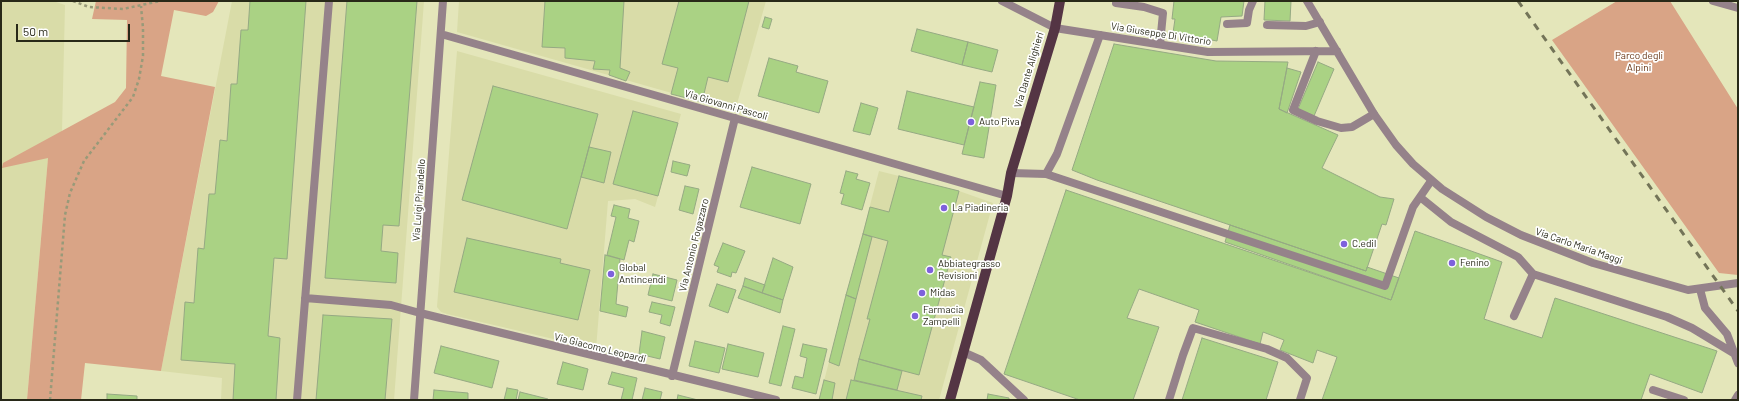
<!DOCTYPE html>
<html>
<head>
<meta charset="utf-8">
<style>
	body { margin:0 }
	#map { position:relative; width:1739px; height:401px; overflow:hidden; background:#e4e6ba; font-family:Barlow,sans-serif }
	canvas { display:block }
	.frame { position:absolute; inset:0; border:2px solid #282918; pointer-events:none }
	.scale { position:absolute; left:16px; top:24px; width:114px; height:18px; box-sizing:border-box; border:2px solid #282918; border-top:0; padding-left:5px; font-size:12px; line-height:14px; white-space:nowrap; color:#282918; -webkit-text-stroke:3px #fff; paint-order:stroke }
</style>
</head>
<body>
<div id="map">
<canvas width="1739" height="401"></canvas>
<div class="frame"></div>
<div class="scale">50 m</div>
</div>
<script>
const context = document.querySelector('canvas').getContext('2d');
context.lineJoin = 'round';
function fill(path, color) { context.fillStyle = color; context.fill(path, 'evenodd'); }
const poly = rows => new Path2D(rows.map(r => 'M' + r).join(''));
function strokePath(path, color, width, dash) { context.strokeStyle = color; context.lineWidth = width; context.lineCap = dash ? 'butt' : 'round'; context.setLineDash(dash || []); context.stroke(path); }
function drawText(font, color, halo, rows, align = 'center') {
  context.font = font + ' Barlow,sans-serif'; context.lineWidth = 3.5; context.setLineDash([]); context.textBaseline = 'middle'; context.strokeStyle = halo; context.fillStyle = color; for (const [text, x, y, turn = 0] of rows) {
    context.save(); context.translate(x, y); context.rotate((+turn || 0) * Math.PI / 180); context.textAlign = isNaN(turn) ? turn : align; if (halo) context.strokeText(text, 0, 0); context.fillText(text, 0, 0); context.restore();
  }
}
const built = poly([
	[1,1,53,1,65,5,62,131,48,158,27,400,1,400],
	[232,1,424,1,394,400,221,400,222,378,161,371],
	[459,1,766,1,735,111,457,32],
	[457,51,681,114,655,207,635,199,608,201,596,349,447,314,441,312,437,307],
	[879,171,959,191,993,203,939,400,819,400]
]);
const green = poly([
	[96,1,219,1,213,12,206,16,174,10,161,76,215,87,161,371,85,363,81,400,27,400,48,158,2,168,3,163,115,102,126,88,127,20,92,19],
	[1617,1,1670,1,1738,109,1738,275,1719,273,1552,40]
]);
const building = poly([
	[250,1,306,1,287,259,274,258,268,336,280,338,276,400,233,400,235,364,181,360,185,302,194,303,198,248,204,249,209,194,215,194,220,140,227,141,231,84,237,84,241,30,248,30,250,1],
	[347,1,417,1,399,226,383,225,381,251,398,253,396,283,325,278,347,1],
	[545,1,624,1,620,68,630,72,626,81,609,75,610,70,593,69,595,61,565,58,565,48,542,47,545,1],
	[679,1,749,1,728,82,708,77,702,102,671,94,678,68,662,64,679,1],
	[1174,1,1244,1,1242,16,1221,17,1217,41,1173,33,1175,19,1172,19,1174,1],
	[1265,1,1291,1,1290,21,1264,20,1265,1],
	[765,17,772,19,769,29,762,27,765,17],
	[917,29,968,42,962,65,911,51,917,29],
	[968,42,998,50,992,72,962,65,968,42],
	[1114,44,1216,61,1288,62,1279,109,1338,135,1322,168,1380,197,1394,199,1386,225,1382,224,1366,271,1097,180,1072,170,1114,44],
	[769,58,798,66,796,72,828,81,819,113,758,96,769,58],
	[1318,62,1334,69,1314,116,1298,109,1318,62],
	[1287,68,1301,72,1287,113,1279,109,1287,68],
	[980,82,996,85,984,158,962,154,980,82],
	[493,86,598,114,567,229,462,200,493,86],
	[907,91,974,107,964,145,898,129,907,91],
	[861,103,878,108,870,135,853,131,861,103],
	[633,111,678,123,658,196,613,184,633,111],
	[589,147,611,152,604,183,581,177,589,147],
	[673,161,690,165,687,176,671,172,673,161],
	[752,167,811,184,800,224,740,207,752,167],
	[846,171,858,174,856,179,870,183,862,210,841,204,844,194,840,193,846,171],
	[899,176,959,191,942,255,951,257,919,375,859,359,870,319,867,319,888,241,863,234,870,207,889,212,899,176],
	[685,186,699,189,693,214,679,210,685,186],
	[1066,190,1391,300,1415,231,1502,262,1484,319,1542,338,1555,298,1717,351,1702,393,1650,374,1641,400,1322,400,1337,357,1317,350,1313,363,1280,350,1284,340,1263,332,1260,344,1195,322,1199,310,1139,289,1127,318,1159,327,1133,400,1080,400,1004,374,1066,190],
	[614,205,630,209,628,218,639,221,634,242,629,240,624,260,607,255,616,217,611,216,614,205],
	[1230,225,1366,271,1367,267,1399,278,1391,300,1225,242,1230,225],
	[863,234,872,237,856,299,846,295,863,234],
	[467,238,561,259,560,263,590,270,578,320,454,292,467,238],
	[723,243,745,251,736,273,732,272,731,277,717,272,719,267,714,265,723,243],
	[605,255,620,259,616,304,628,307,626,317,600,311,605,255],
	[773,258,793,267,783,300,762,293,773,258],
	[653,274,677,280,672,301,648,295,653,274],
	[745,278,765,285,762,293,743,286,745,278],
	[717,284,736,290,728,313,709,306,717,284],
	[743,286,783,300,780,313,738,298,743,286],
	[846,295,856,299,839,366,829,362,846,295],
	[652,302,675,307,670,326,660,323,662,315,649,312,652,302],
	[323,315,392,319,385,400,316,400,323,315],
	[783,326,795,329,781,386,769,383,783,326],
	[642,331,665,337,660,359,639,354,642,331],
	[1202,338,1278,362,1266,400,1182,400,1202,338],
	[695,341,725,348,719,373,689,366,695,341],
	[728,344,764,353,758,377,722,369,728,344],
	[803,344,827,349,816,394,792,388,795,376,803,378,807,358,800,356,803,344],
	[441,346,499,361,492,388,434,373,441,346],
	[859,359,902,371,897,390,854,380,859,359],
	[563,362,588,369,583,390,557,384,563,362],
	[612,372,637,378,632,400,621,400,624,388,608,384,612,372],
	[824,380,835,383,832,400,819,400,824,380],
	[851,380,922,396,921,400,846,400,851,380],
	[507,388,518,390,516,400,504,400,507,388],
	[645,388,662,392,660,400,642,400,645,388],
	[434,390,468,393,468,400,433,400,434,390],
	[520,392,548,399,548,400,518,400,520,392],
	[107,394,137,396,137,400,107,400,107,394],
	[988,394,1009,398,1009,400,984,400,987,400,988,394],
	[678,395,698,400,677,400,678,395]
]);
const path = poly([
	[73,1,89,7,123,9,160,1],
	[50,400,65,215,70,193,84,161,133,97,139,79,143,56,143,28,141,6]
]);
const lane = poly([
	[1116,3,1144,7,1163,13,1160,44],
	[1227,24,1247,23,1249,10,1253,1],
	[1267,25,1306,26,1320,22],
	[1316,51,1293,110,1317,121,1341,128,1352,127,1374,114],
	[1011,173,1046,174,1057,154,1100,35],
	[1046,174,1385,286,1413,207,1431,181],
	[1420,197,1451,222,1518,257,1533,274,1667,317,1692,328,1735,354],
	[1700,289,1705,308,1727,334,1738,363],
	[305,298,391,305,420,313],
	[1514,316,1533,274],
	[963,352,981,360,1024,400],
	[1653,390,1684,400],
	[297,400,329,1],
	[1169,400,1183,355,1193,328,1267,349,1287,358,1307,378,1300,400],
	[1735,400,1738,395]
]);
const street = poly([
	[1002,1,1055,28,1208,52,1337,51],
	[1307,1,1374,114,1396,145,1413,164,1442,189,1486,217,1521,235,1593,263,1688,290,1738,283],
	[1713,1,1738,8],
	[441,34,1007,196],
	[420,313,776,400],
	[672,376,735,118],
	[414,400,443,1]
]);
const primary = poly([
	[950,400,1007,196,1011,173,1055,28,1060,1]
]);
const rail = poly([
	[1518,1,1738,311]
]);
const markers = [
	[971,122,4,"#7e61dc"],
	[944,208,4,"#7e61dc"],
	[1344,244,4,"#7e61dc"],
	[1452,263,4,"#7e61dc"],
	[930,270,4,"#7e61dc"],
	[611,274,4,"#7e61dc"],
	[922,293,4,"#7e61dc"],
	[915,316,4,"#7e61dc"]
];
const streetNames = [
	["Via Giuseppe Di Vittorio",1161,34,9],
	["Via Dante Alighieri",1029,70,-73],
	["Via Giovanni Pascoli",726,105,16],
	["Via Luigi Pirandello",419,200,-86],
	["Via Antonio Fogazzaro",694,245,-76],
	["Via Carlo Maria Maggi",1579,246,19],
	["Via Giacomo Leopardi",600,348,14]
];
const parkNames = [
	["Parco degli",1639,56],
	["Alpini",1639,68]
];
const poiNames = [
	["Auto Piva",979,122],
	["La Piadineria",952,208],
	["C.edil",1352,244],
	["Fenino",1460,263],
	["Abbiategrasso",938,264],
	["Revisioni",938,276],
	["Global",619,268],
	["Antincendi",619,280],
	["Midas",930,293],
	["Farmacia",923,310],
	["Zampelli",923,322]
];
fill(built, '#d9dca8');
fill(green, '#d9a486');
fill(building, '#aad284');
strokePath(building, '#95a983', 1);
strokePath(path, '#989a79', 2.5, [3, 3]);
strokePath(lane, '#95828a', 8);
strokePath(street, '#95828a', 8);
strokePath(primary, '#543544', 10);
strokePath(rail, '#737458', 3, [7, 7]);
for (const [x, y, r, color] of markers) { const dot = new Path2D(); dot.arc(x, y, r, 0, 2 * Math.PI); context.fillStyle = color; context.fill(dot); strokePath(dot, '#fff', 1.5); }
drawText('10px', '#282918', '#fff', streetNames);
drawText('10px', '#683514', '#fff', parkNames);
drawText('10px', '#282918', '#fff', poiNames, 'left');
</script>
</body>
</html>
